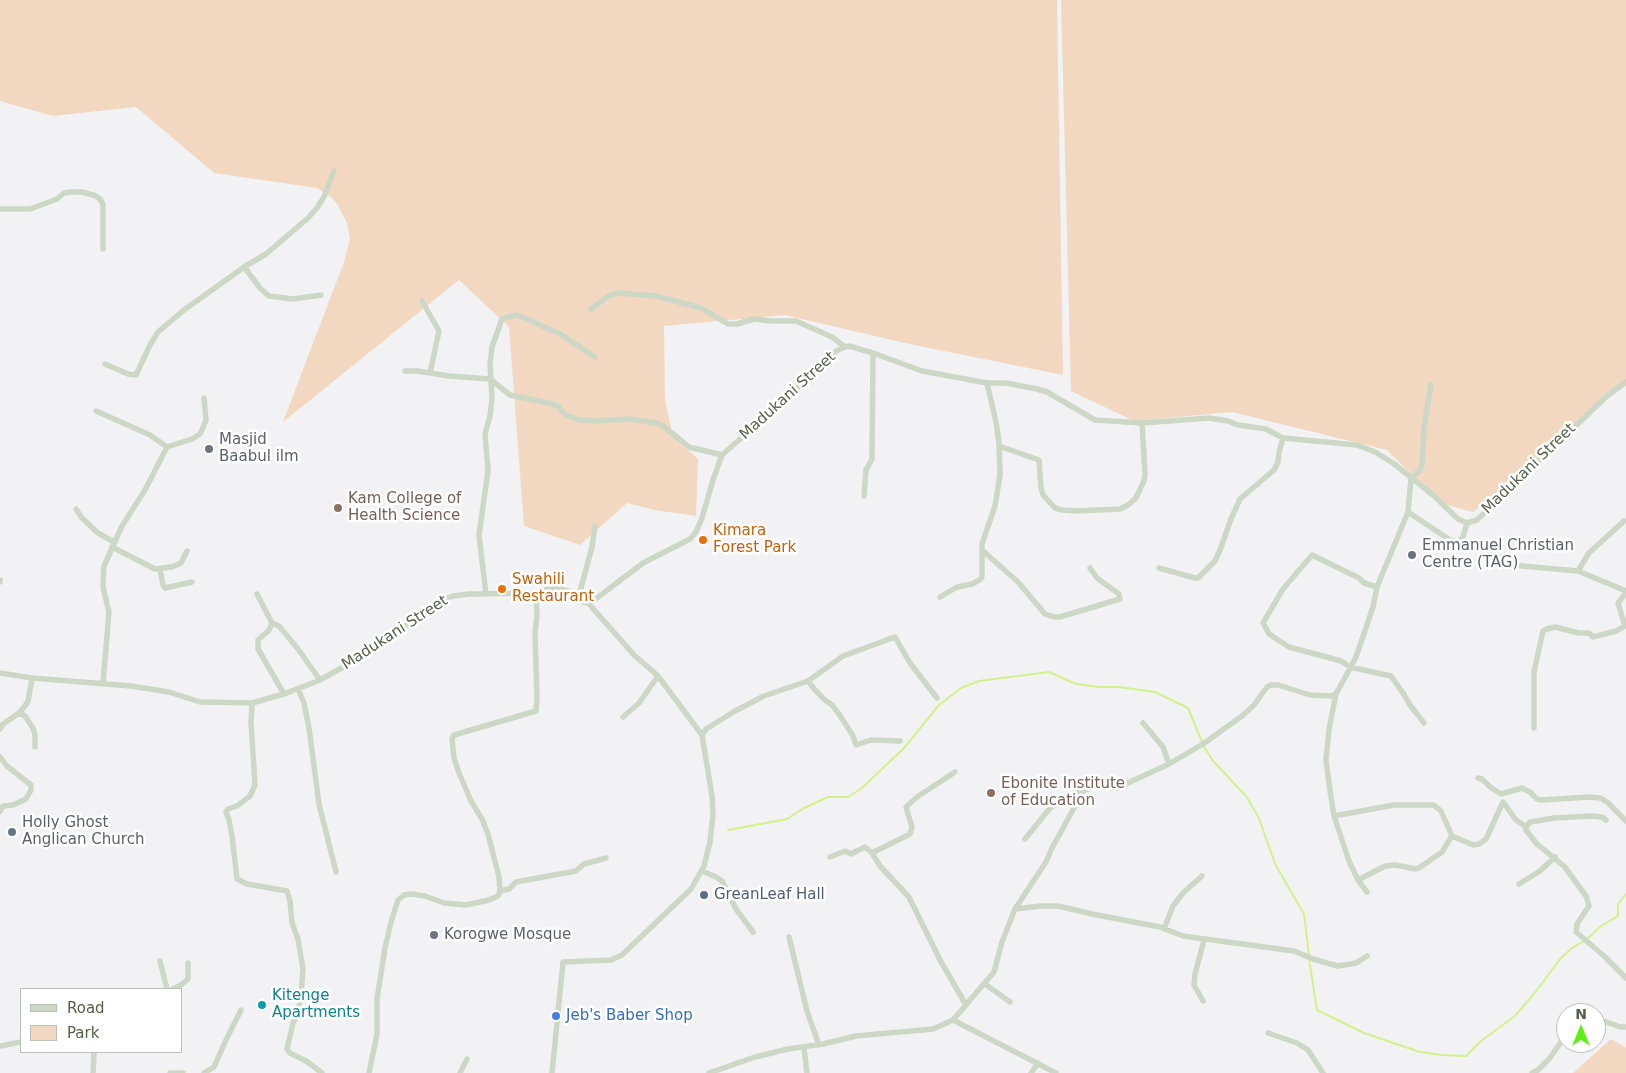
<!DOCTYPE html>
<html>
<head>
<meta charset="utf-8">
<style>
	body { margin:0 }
	#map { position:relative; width:1626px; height:1073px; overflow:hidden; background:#f2f2f4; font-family:"DejaVu Sans",sans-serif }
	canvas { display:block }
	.legend { position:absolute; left:20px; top:988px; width:162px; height:65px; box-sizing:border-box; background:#fff; border:1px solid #bac0b6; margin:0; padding:6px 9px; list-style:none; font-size:15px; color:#536148 }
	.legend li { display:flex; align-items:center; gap:10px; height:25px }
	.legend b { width:25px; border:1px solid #bac0b6 }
	.north { position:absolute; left:1556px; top:1003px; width:50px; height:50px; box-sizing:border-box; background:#fff; border:1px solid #bac0b6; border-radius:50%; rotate:0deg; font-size:14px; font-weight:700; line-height:20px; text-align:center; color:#536148 }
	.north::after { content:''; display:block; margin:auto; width:18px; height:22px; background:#5ef010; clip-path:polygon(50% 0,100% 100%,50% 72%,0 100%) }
</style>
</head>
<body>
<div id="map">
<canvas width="1626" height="1073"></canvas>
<ul class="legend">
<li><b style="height:6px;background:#cdd7c5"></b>Road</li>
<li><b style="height:14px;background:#f2d8c0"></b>Park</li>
</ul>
<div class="north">N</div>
</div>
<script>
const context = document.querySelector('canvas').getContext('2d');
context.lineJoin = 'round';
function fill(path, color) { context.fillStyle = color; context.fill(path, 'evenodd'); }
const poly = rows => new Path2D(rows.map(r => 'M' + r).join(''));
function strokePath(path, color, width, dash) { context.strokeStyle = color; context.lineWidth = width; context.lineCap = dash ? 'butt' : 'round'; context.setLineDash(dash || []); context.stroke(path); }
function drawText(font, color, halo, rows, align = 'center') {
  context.font = font + ' "DejaVu Sans",sans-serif'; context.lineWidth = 5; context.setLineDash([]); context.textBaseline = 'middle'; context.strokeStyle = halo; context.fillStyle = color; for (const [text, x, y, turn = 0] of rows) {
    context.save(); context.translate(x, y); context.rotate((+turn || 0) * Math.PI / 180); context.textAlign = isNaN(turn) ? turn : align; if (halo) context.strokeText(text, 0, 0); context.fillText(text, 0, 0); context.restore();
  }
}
const green = poly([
	[0,0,1057,0,1063,375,914,345,785,315,664,326,665,399,673,437,698,459,696,516,654,510,627,503,580,545,524,526,509,327,459,280,283,422,344,262,348,246,350,239,347,223,337,204,331,197,317,188,214,173,136,107,53,116,0,101],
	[1061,0,1626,0,1626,381,1542,455,1473,512,1440,503,1387,450,1232,412,1134,421,1071,391],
	[1611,1039,1626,1048,1626,1073,1573,1073]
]);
const stream = poly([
	[728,830,787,819,804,808,828,797,848,797,862,788,904,748,939,705,961,688,979,681,1049,672,1076,684,1099,687,1119,687,1155,692,1188,708,1204,747,1213,761,1246,796,1259,818,1275,864,1304,914,1309,955],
	[1587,939,1601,926,1618,916,1618,904,1626,894],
	[1309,959,1317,1010,1364,1033,1420,1052,1442,1055,1466,1056,1481,1041,1515,1016,1537,990,1560,959,1572,948,1584,941]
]);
const minor = poly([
	[0,209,30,209,57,199,64,193,72,192,82,192,96,196,101,200,103,205,103,249],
	[245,268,260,288,269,296,293,299,321,295],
	[422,301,439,331,430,373],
	[591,309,610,295,619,293,656,296,701,308,728,324,737,324,754,319,771,321,796,321,832,337,845,347],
	[105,364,128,374,136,375,150,345,158,332,184,310,247,265,266,254,307,219,317,208,324,197,334,171],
	[405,371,417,371,449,376,490,379,510,395,553,404,559,407,565,415,579,420,597,421,629,419,656,423,662,425,689,447,722,455],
	[987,383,996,422,999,443,1000,475,995,506,982,544,982,550,1018,582,1045,614,1054,617,1060,617,1120,599,1119,594,1097,578,1090,568],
	[96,411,150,435,167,447],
	[999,446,1039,460,1041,488,1043,495,1055,508,1062,510,1077,511,1120,509,1128,505,1136,498,1144,481,1145,473,1142,423],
	[864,496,866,470,872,459,873,353],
	[76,509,82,518,98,533,114,542],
	[1408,512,1450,540,1473,547,1513,563,1522,566,1578,571,1626,591],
	[1458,543,1463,537,1467,523],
	[112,547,155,569,172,567,181,563,187,551],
	[1159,568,1195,578,1198,578,1215,561,1220,550,1231,519,1240,499,1274,470,1278,462,1279,452,1283,438],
	[160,570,163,585,165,588,192,582],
	[1578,571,1589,553,1624,521],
	[0,582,0,580],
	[1377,587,1364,583,1359,578,1312,555,1283,589,1263,623,1269,634,1289,647,1341,661,1350,667,1391,676,1403,693,1410,705,1424,723],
	[257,594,272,623,269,630,258,640,258,649,284,694],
	[486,594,479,535,488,471,485,434,490,416,492,398,490,364,492,347,502,319,516,315,522,317,560,334,595,357],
	[940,597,957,587,972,584,981,579,982,576,982,550],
	[578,599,592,547,595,527],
	[589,604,634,655,658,676,702,735],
	[272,623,279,626,298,649,320,680],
	[0,673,32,678,131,686,169,692,200,702,252,703,284,694,320,680,352,662,447,598,453,596,469,594,536,593,551,588,560,589,568,591,583,602,589,604,643,563,690,539,696,532,702,518,713,480,722,455,821,367,836,351,845,347,849,346,873,353,922,371,987,383,1006,383,1037,389,1047,392,1095,420,1142,423,1209,418,1228,421,1238,425,1266,429,1283,438,1357,445,1375,452,1393,463,1433,495,1458,519,1467,523,1477,520,1607,396,1626,382],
	[808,681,815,690,825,700,832,705,839,714,853,736,856,745,871,740,900,741],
	[103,683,109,612,103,587,104,566,122,526,145,490,167,447,192,439,200,434,202,430,206,420,204,398],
	[298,689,304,703,309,728,319,804,336,872],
	[1336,694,1329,729,1326,760,1330,791,1334,816,1349,861,1358,880,1367,892],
	[252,703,251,722,255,785,250,796,237,806,228,809,226,812,229,820,232,836,237,879,247,884,287,891,290,901,292,923,298,939,303,969,301,995,297,1016,293,1023,287,1049,290,1053,306,1061,322,1073],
	[19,713,25,716,33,728,35,735,35,747],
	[623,717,639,703,658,676],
	[1143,723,1163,747,1169,764],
	[1534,728,1534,672,1543,631,1547,629,1555,627,1579,633,1589,633,1593,637,1616,631,1625,626,1618,603,1626,593],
	[0,729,3,724,19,713,25,706,28,701,32,678],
	[0,757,7,766,31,785,31,790,26,799,13,805,3,806,0,811],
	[1478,778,1482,779,1490,787,1501,794,1522,788,1530,792,1537,799,1541,800,1589,797,1601,798,1608,803,1626,821],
	[1334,816,1394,805,1434,805,1441,811,1452,836,1442,852,1419,868,1416,869,1395,865,1385,866,1358,880],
	[1606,820,1602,817,1592,816,1554,818,1530,822,1526,827,1526,830,1536,843,1564,866,1586,896,1589,906,1577,924,1576,932,1604,956,1626,978],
	[1452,836,1473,845,1479,844,1486,839,1503,802,1516,820,1526,827],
	[1025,839,1050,808,1065,798,1084,790],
	[872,853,910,834,912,827,906,807,917,797,955,772],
	[830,857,845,851,851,854,865,847,872,853,880,866,909,897,940,960,966,1005],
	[702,871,716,877,722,881,736,909,753,932],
	[1519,884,1540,871,1555,857],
	[500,891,509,889,516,882,576,871,584,864,606,858],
	[1015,909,1041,906,1058,906,1092,914,1160,927,1183,936,1294,951,1316,960,1338,966,1356,963,1367,956],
	[1164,929,1173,906,1183,893,1202,876],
	[789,937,807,1011,819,1045],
	[160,961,167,989],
	[985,984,1010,1002],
	[173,989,181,985,188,979,188,963],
	[1203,1001,1194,985,1195,974,1204,940],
	[1596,1018,1620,1027,1626,1027],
	[953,1020,1056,1073],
	[1268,1033,1297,1043,1308,1050,1323,1073],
	[0,1046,21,1042],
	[804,1048,807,1073],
	[93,1073,94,1052],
	[170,1073,183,1073],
	[204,1073,214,1067,226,1040,241,1010],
	[369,1073,377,1034,377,999,385,948,391,922,398,900,404,895,411,894,425,896,444,903,466,905,489,900,498,896,500,891,499,877,488,834,482,819,471,801,459,773,454,758,452,739,454,735,536,711,537,698,535,634,537,615,536,593],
	[460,1073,467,1059],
	[552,1073,563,962,611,960,622,955,691,889,704,866,710,842,713,814,712,796,702,735,706,729,735,711,764,696,808,681,843,656,895,637,910,663,937,698],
	[709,1073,755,1057,788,1049,823,1044,856,1036,933,1029,953,1020,994,972,1002,942,1015,909,1046,862,1052,848,1084,790,1094,787,1117,788,1169,764,1203,744,1242,716,1254,705,1267,687,1271,685,1278,685,1310,695,1331,696,1336,694,1356,657,1373,607,1377,587,1408,512,1411,478,1419,471,1422,465,1424,426,1431,385],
	[1031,1073,1038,1063],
	[1532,1073,1538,1070,1549,1059,1566,1035]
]);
const markers = [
	[209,449,5,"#6b7280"],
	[338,508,5,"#8d6e63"],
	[703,540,5,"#e8710a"],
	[1412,555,5,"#6b7280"],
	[502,589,5,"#e8710a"],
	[991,793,5,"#8d6e63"],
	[12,832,5,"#6b7280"],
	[704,895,5,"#5c6f8a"],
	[434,935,5,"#6b7280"],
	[262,1005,5,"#0f9aa8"],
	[556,1016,5,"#3f7fe0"]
];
const streetNames = [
	["Madukani Street",788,396,-42],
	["Madukani Street",1529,469,-44],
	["Madukani Street",395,633,-33]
];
const worshipNames = [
	["Masjid",219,440],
	["Baabul ilm",219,457],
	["Emmanuel Christian",1422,546],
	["Centre (TAG)",1422,563],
	["Holly Ghost",22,823],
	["Anglican Church",22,840],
	["Korogwe Mosque",444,935]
];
const educationNames = [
	["Kam College of",348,499],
	["Health Science",348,516],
	["Ebonite Institute",1001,784],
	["of Education",1001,801]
];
const foodNames = [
	["Kimara",713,531],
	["Forest Park",713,548],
	["Swahili",512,580],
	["Restaurant",512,597]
];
const serviceNames = [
	["GreanLeaf Hall",714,895]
];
const cultureNames = [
	["Kitenge",272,996],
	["Apartments",272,1013]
];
const shopNames = [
	["Jeb's Baber Shop",566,1016]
];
fill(green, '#f2d8c0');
strokePath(stream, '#d3f18b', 2);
strokePath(minor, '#cdd7c5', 5.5);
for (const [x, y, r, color] of markers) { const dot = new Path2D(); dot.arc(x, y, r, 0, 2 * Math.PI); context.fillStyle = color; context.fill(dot); strokePath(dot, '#fff', 2); }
drawText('15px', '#536148', '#fff', streetNames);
drawText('15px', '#5b616d', '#fff', worshipNames, 'left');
drawText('15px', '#785e54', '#fff', educationNames, 'left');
drawText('15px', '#c56008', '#fff', foodNames, 'left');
drawText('15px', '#4e5e75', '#fff', serviceNames, 'left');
drawText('15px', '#0d838f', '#fff', cultureNames, 'left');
drawText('15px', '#366cbe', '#fff', shopNames, 'left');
</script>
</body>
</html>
